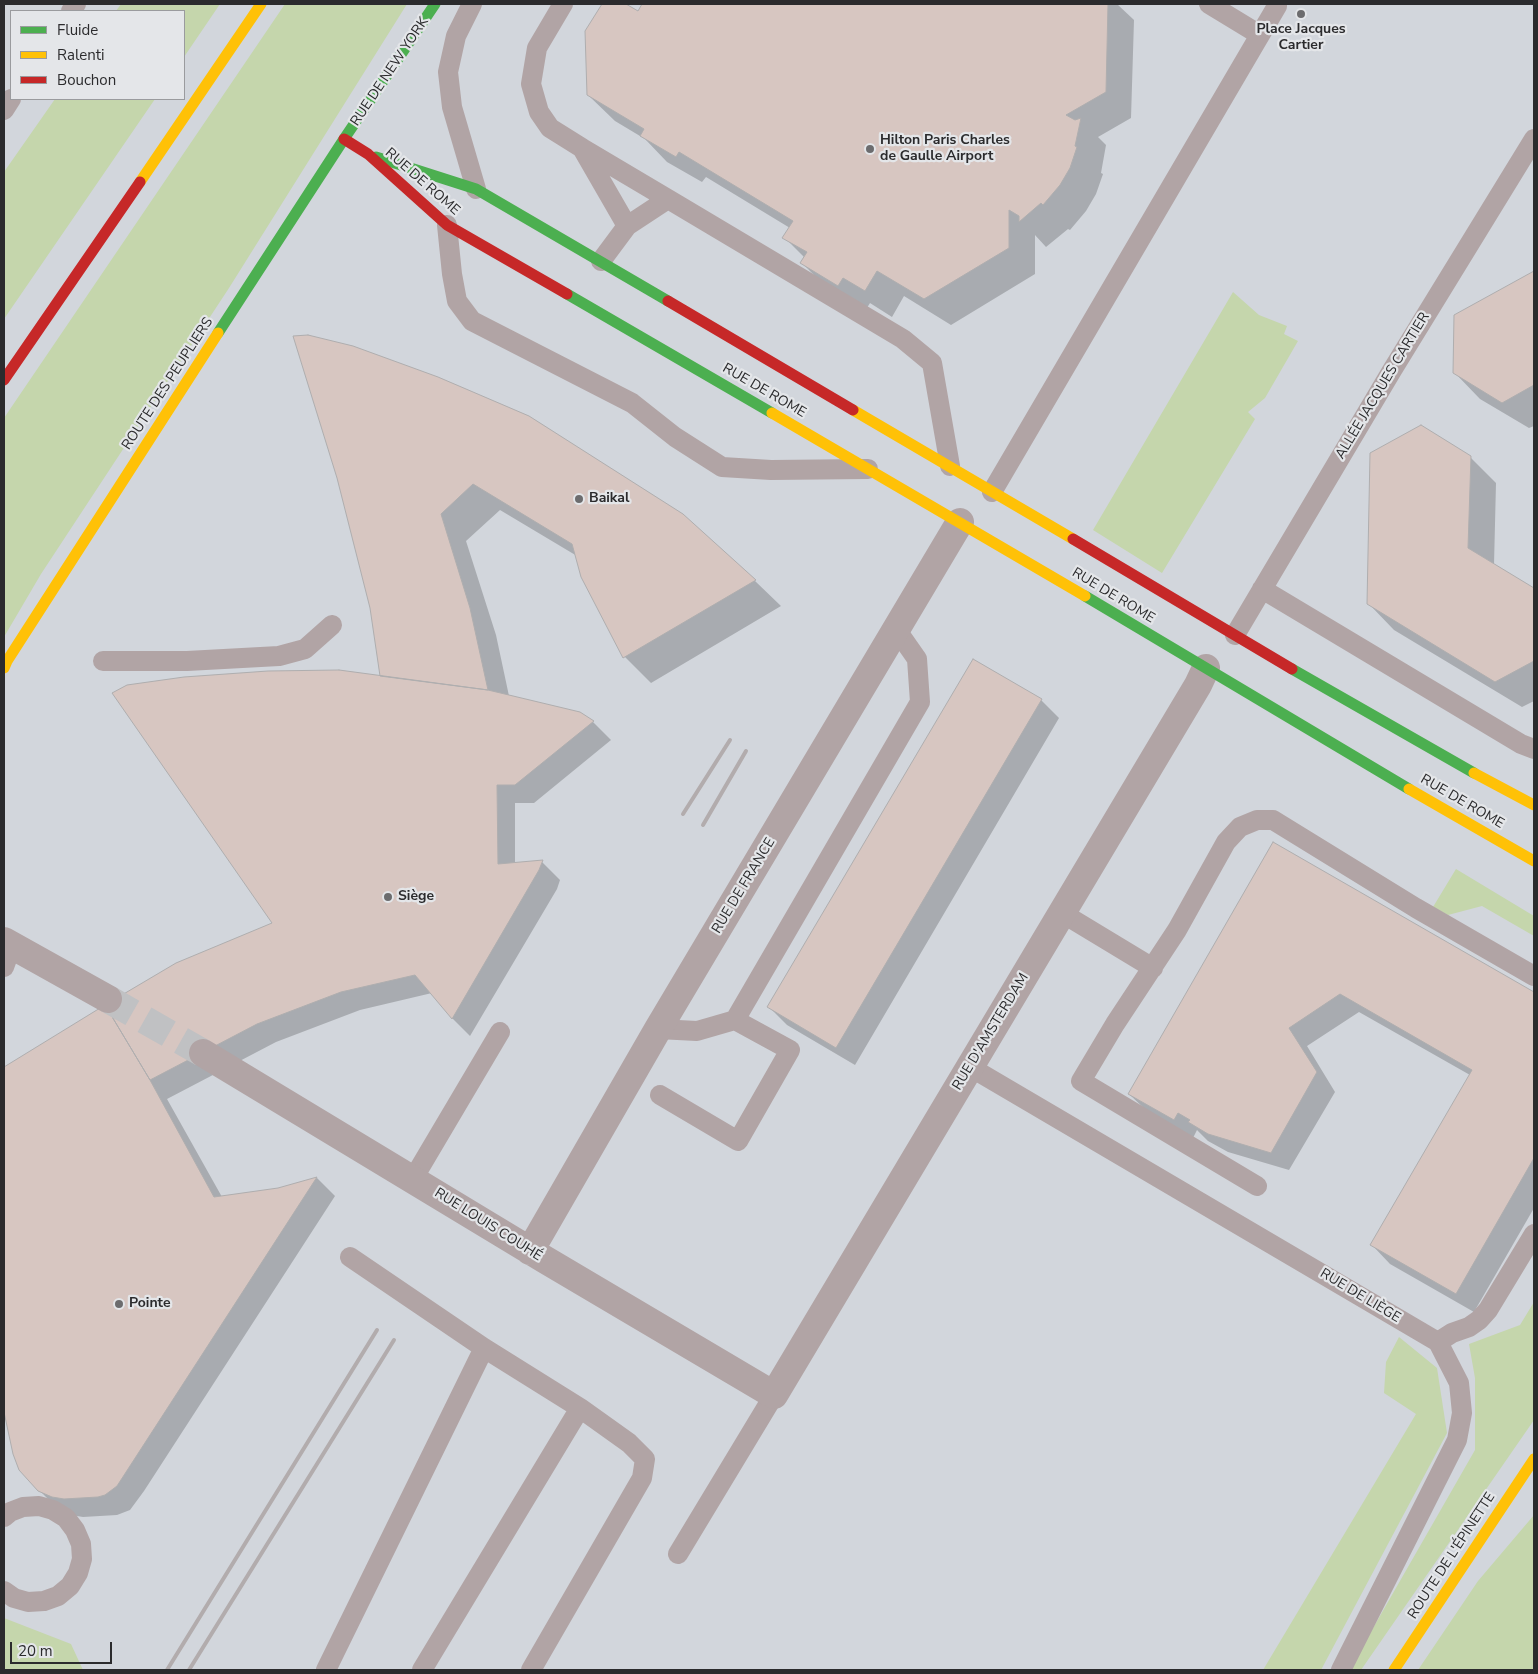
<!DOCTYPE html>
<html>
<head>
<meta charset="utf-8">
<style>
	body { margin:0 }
	#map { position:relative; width:1538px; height:1674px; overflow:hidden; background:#e5e6e8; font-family:"Nunito Sans",sans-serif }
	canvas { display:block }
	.frame { position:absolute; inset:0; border:5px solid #2b2b2d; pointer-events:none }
	.legend { position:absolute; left:10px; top:10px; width:175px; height:90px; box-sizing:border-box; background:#e4e6e9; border:1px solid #9a9b9e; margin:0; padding:6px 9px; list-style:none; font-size:15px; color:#2b2b2d }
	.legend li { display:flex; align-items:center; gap:10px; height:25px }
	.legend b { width:25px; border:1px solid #9a9b9e }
	.scale { position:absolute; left:10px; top:1642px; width:102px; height:22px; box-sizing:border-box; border:2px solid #2b2b2d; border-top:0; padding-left:6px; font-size:15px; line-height:18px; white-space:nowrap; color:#2b2b2d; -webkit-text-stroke:4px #e4e6e9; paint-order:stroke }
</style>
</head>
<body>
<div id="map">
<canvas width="1538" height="1674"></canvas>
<div class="frame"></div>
<ul class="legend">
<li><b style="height:6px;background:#4caf50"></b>Fluide</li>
<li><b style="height:6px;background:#ffc107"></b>Ralenti</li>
<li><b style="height:6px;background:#c62828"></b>Bouchon</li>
</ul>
<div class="scale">20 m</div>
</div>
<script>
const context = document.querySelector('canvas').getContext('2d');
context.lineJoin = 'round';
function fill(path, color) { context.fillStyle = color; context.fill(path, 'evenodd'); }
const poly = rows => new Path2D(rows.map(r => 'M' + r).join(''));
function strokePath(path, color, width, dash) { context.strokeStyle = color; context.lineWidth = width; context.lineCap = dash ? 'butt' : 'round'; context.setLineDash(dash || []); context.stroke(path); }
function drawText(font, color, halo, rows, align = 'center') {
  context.font = font + ' "Nunito Sans",sans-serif'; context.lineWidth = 4.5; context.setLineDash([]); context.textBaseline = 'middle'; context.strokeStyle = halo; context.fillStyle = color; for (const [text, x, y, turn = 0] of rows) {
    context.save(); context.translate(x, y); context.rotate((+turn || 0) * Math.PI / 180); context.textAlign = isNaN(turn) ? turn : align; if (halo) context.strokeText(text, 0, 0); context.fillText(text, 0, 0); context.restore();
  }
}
const built = poly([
	[4,4,1534,4,1534,1670,4,1670],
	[11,11,184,11,184,99,11,99]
]);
const green = poly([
	[121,4,220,4,184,57,184,11,116,11],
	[285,4,407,4,229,288,41,574,4,637,4,418],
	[55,99,155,99,4,319,4,172],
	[1233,292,1259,315,1287,326,1284,334,1298,341,1265,398,1248,412,1255,419,1162,573,1093,530],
	[1456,869,1534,916,1534,936,1482,906,1448,915,1433,907],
	[1534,1302,1534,1420,1361,1670,1349,1670,1475,1450,1475,1378,1469,1344,1520,1325],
	[1399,1337,1437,1368,1447,1433,1321,1670,1263,1670,1416,1414,1384,1393,1386,1362],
	[1534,1515,1534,1670,1418,1670,1478,1581],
	[4,1618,71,1644,83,1670,4,1670]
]);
const shadow = poly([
	[603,4,624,4,638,13,644,4,1117,4,1134,20,1131,118,1098,137,1106,145,1101,173,1103,174,1096,194,1086,211,1070,230,1068,229,1046,247,1035,235,1035,274,951,325,904,296,892,317,870,303,865,311,828,289,802,263,805,258,784,237,790,228,706,177,702,182,667,162,645,139,615,121,588,95,587,31],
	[1534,272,1534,426,1529,428,1480,399,1454,372,1455,316],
	[295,337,682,515,755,581,781,606,651,683,625,657,577,556,500,510,466,541,496,635,509,696,593,722,611,740,534,803,515,803,515,864,542,862,560,880,557,889,470,1036,452,1018,432,993,360,1010,276,1042,167,1099,222,1197,278,1189,317,1178,335,1196,144,1491,130,1510,117,1515,83,1517,71,1515,58,1509,39,1490,4,1409,4,1069,177,964,274,923,381,677,371,608,339,478],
	[1470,457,1496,483,1494,565,1534,589,1534,701,1522,707,1394,630,1368,603],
	[1041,700,1059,718,855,1065,787,1025,769,1007],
	[1273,843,1534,993,1534,1208,1474,1312,1390,1264,1372,1245,1470,1075,1359,1012,1307,1046,1335,1092,1289,1170,1228,1152,1208,1141,1197,1130,1193,1138,1148,1112,1129,1094]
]);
const building = poly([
	[602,4,626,4,638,11,642,4,1108,4,1106,92,1066,115,1075,120,1081,118,1075,146,1077,147,1070,168,1060,185,1043,205,1041,203,1019,222,1019,216,1009,210,1009,248,924,299,877,271,865,291,843,278,838,286,800,263,807,252,782,238,793,221,679,152,676,157,640,136,644,129,587,95,585,31,602,4],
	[1534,271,1534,385,1502,403,1453,373,1454,315,1534,271],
	[308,335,353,346,438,377,529,416,683,514,756,580,623,658,581,577,572,544,473,484,441,514,470,608,488,690,380,676,370,608,337,478,293,336,308,335],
	[1421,425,1471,456,1468,548,1534,588,1534,661,1495,682,1367,604,1370,453,1421,425],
	[973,659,1042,699,836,1048,767,1007,973,659],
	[339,670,488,690,580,712,594,721,515,785,497,785,498,864,543,860,539,870,452,1019,415,975,341,992,257,1024,150,1080,105,1005,176,963,272,923,112,693,127,685,184,677,268,671,339,670],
	[1273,842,1534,992,1534,1158,1456,1294,1370,1245,1472,1070,1340,994,1289,1028,1317,1072,1271,1153,1208,1134,1188,1122,1190,1120,1178,1113,1174,1120,1128,1094,1273,842],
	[105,1005,150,1080,214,1197,278,1188,317,1177,117,1486,105,1495,98,1497,64,1499,52,1497,38,1491,19,1470,13,1454,4,1412,4,1067,105,1005]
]);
const streetTunnel = poly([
	[108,999,203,1053]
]);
const lane = poly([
	[472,4,456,36,448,72,452,107,476,189],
	[563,4,537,48,531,84,539,112,550,128,582,148],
	[1209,4,1260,35],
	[71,11,76,4],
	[4,110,11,99],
	[447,225,452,274,457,301,472,321,632,403,675,437,722,467,771,470,868,469],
	[627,226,582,148,668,199],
	[601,261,627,226,668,199,903,339,932,363,950,466],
	[992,492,1277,6],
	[1262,589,1521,744,1534,749],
	[1235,635,1391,372,1534,139],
	[103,661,187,661,279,656,305,649,332,625],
	[1062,913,1153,968],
	[4,967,12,945],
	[658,1029,697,1031,735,1020,920,702,917,659,896,629],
	[970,1067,1438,1342,1459,1383,1462,1413,1457,1440,1341,1670],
	[660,1095,738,1141,790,1050,735,1020],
	[413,1179,500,1032],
	[1257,1186,1081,1081,1115,1024,1177,930,1226,842,1240,827,1257,820,1273,820,1416,908,1534,976],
	[350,1257,484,1348,580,1408,629,1443,645,1459,642,1478,531,1670],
	[1438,1342,1452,1333,1469,1327,1479,1320,1488,1310,1534,1234],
	[4,1517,10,1512,23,1507,39,1506,53,1510,66,1518,75,1530,81,1544,82,1559,78,1573,70,1586,58,1596,44,1601,28,1602,14,1598,4,1591],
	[678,1554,774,1395],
	[326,1670,484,1348],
	[422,1670,580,1408]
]);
const street = poly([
	[4,941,108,999],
	[203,1053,544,1259,774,1395,1198,685,1206,668],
	[530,1251,658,1029,960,522]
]);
const fast = poly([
	[376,157,476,189,668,301],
	[567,294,772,413],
	[218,333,344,139,435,4],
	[1085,596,1409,789],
	[1292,669,1474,773]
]);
const slow = poly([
	[140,182,261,4],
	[853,410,1073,539],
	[772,413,1085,596],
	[4,668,7,661,218,333],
	[1474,773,1534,805],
	[1409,789,1534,861],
	[1394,1670,1534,1459]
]);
const jam = poly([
	[344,139,368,154,447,225,567,294],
	[668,301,853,410],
	[4,380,140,182],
	[1073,539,1292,669]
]);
const rail = poly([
	[683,814,730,740],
	[703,825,746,751],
	[167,1670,377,1330],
	[189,1670,394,1340]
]);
const markers = [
	[1301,14,5,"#6c6c6e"],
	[870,149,5,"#6c6c6e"],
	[579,499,5,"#6c6c6e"],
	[388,897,5,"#6c6c6e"],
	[119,1304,5,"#6c6c6e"]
];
const poiNames = [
	["Place Jacques",1301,30,"center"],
	["Cartier",1301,46,"center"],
	["Hilton Paris Charles",880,141],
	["de Gaulle Airport",880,157],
	["Baikal",589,499],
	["Siège",398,897],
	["Pointe",129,1304]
];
const streetNames = [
	["RUE DE NEW YORK",390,72,-56],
	["RUE DE ROME",422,182,41],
	["ROUTE DES PEUPLIERS",168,384,-57],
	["ALLÉE JACQUES CARTIER",1383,386,-59],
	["RUE DE ROME",764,391,30],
	["RUE DE ROME",1113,596,31],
	["RUE DE ROME",1462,802,30],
	["RUE DE FRANCE",744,886,-59],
	["RUE D'AMSTERDAM",991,1032,-59],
	["RUE LOUIS COUHÉ",488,1225,32],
	["RUE DE LIÈGE",1360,1296,31],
	["ROUTE DE L'ÉPINETTE",1452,1556,-57]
];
fill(built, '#d2d6dc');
fill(green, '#c5d6ac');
fill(shadow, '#0003');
fill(building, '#d7c6c1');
strokePath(building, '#afaeaf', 1);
strokePath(streetTunnel, '#c0c1c3', 28, [28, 14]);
strokePath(lane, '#b1a4a5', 20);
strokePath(street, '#b1a4a5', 28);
strokePath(fast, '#4caf50', 11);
strokePath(slow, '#ffc107', 11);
strokePath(jam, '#c62828', 11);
strokePath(rail, '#b2acad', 4);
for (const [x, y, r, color] of markers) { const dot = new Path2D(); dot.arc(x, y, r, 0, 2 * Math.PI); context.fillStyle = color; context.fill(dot); strokePath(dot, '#e4e6e9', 2); }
drawText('bold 14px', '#2b2b2d', '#e4e6e9', poiNames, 'left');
drawText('14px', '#2b2b2d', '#e4e6e9', streetNames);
</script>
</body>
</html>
